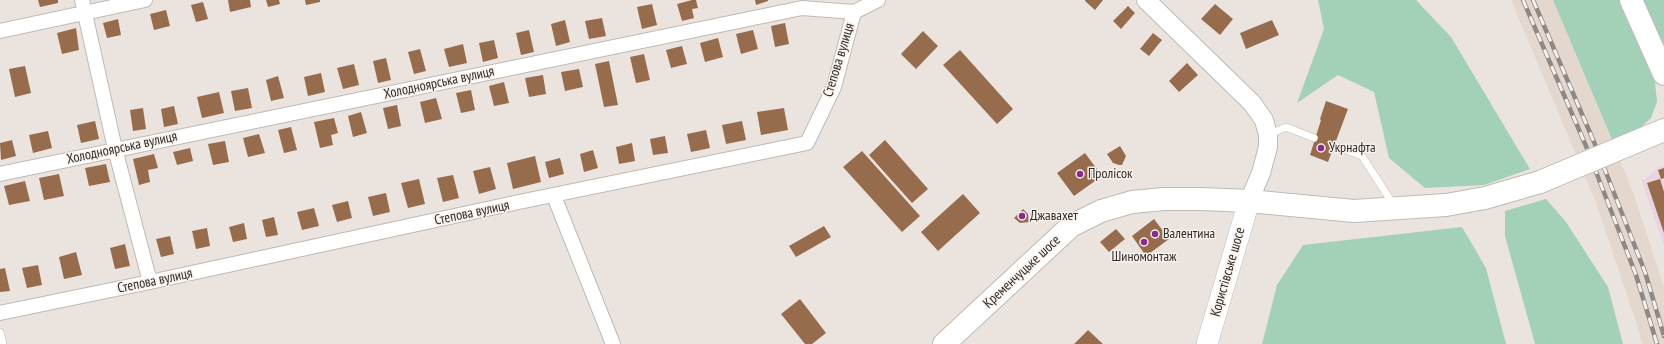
<!DOCTYPE html>
<html>
<head>
<meta charset="utf-8">
<style>
	body { margin:0 }
	canvas { display:block; background:#ebe4de }
</style>
</head>
<body>
<canvas width="1664" height="344"></canvas>
<script>
const context = document.querySelector('canvas').getContext('2d');
context.lineJoin = 'round';
function fill(path, color) { context.fillStyle = color; context.fill(path, 'evenodd'); }
const poly = rows => new Path2D(rows.map(r => 'M' + r).join(''));
function strokePath(path, color, width, dash) { context.strokeStyle = color; context.lineWidth = width; context.lineCap = dash ? 'butt' : 'round'; context.setLineDash(dash || []); context.stroke(path); }
function drawText(font, color, halo, rows, align = 'center') {
  context.font = font + ' "PT Sans Narrow",sans-serif'; context.lineWidth = 3; context.setLineDash([]); context.textBaseline = 'middle'; context.strokeStyle = halo; context.fillStyle = color; for (const [text, x, y, turn = 0] of rows) {
    context.save(); context.translate(x, y); context.rotate((+turn || 0) * Math.PI / 180); context.textAlign = isNaN(turn) ? turn : align; if (halo) context.strokeText(text, 0, 0); context.fillText(text, 0, 0); context.restore();
  }
}
const built = poly([
	[1511,0,1553,0,1633,192,1664,287,1664,344,1642,344,1639,331,1595,200]
]);
const industrial = poly([
	[1664,166,1664,246,1642,182,1658,167]
]);
const green = poly([
	[1318,0,1416,0,1451,37,1530,169,1484,185,1425,188,1389,158,1374,92,1338,75,1297,103,1324,29],
	[1553,0,1619,0,1646,56,1655,82,1657,102,1651,118,1640,128,1612,140],
	[1641,0,1664,0,1664,50],
	[1546,199,1566,222,1608,287,1623,344,1535,344,1505,236,1505,211],
	[1462,227,1486,268,1506,344,1262,344,1277,285,1303,245]
]);
const building = poly([
	[38,0,58,0,58,3,40,7],
	[228,0,250,0,251,7,230,12],
	[266,0,279,0,280,4,268,7],
	[305,0,320,0,320,2,306,5],
	[692,0,696,0,698,8,692,9,694,18,682,21,677,4],
	[755,0,768,0,768,1,756,5],
	[1085,0,1103,0,1095,10,1085,1],
	[203,2,208,19,196,22,191,5],
	[652,4,657,25,642,29,637,7],
	[1215,4,1233,19,1220,35,1201,19],
	[1128,6,1135,13,1121,29,1113,21],
	[166,10,170,26,154,30,150,14],
	[602,18,606,36,589,39,585,21],
	[118,19,121,35,107,38,103,23],
	[565,20,570,42,556,46,551,24],
	[1272,20,1279,35,1246,49,1240,33],
	[785,23,789,44,775,47,771,26],
	[76,28,79,50,62,54,57,33],
	[529,30,534,52,521,55,516,33],
	[753,30,758,49,741,54,736,34],
	[923,31,938,46,916,69,901,54],
	[1153,33,1162,40,1149,56,1140,49],
	[718,38,723,57,705,62,700,43],
	[494,40,498,58,483,62,479,43],
	[463,44,467,63,449,67,444,49],
	[682,46,687,64,671,68,666,50],
	[420,49,426,71,414,74,408,52],
	[960,50,1013,109,997,124,943,65],
	[644,54,650,80,636,83,630,57],
	[386,58,391,80,378,83,373,61],
	[609,61,618,105,604,107,595,64],
	[1187,63,1198,75,1179,92,1169,81],
	[354,64,359,85,343,89,337,68],
	[25,66,31,93,15,97,9,69],
	[579,69,583,87,565,91,561,72],
	[321,73,325,92,308,96,304,77],
	[543,75,546,94,529,97,525,78],
	[278,76,284,98,271,101,266,80],
	[504,82,509,103,494,106,489,86],
	[248,88,252,108,235,111,231,91],
	[471,90,475,110,461,113,456,93],
	[219,92,224,113,202,118,197,97],
	[436,98,442,119,425,123,420,102],
	[1326,101,1348,109,1328,162,1310,155,1321,120,1320,119],
	[397,105,401,126,388,129,383,108],
	[174,106,178,124,164,127,161,109],
	[143,108,146,129,133,131,130,110],
	[784,108,788,130,761,135,757,112],
	[361,112,367,133,353,137,348,116],
	[334,118,338,133,331,135,333,145,320,148,314,122],
	[95,121,99,139,81,143,77,125],
	[742,121,746,140,726,144,722,125],
	[291,127,297,150,284,153,278,130],
	[706,130,710,148,691,152,687,134],
	[48,131,52,148,33,153,29,135],
	[259,134,265,153,248,157,243,138],
	[665,136,668,153,653,155,650,139],
	[12,140,16,156,1,160,0,143],
	[885,140,928,189,912,203,869,155],
	[225,141,229,162,213,165,208,144],
	[632,143,635,161,619,164,616,147],
	[1120,146,1126,156,1122,165,1119,165,1113,163,1107,154],
	[190,148,193,161,177,165,173,152],
	[593,150,598,168,584,172,580,154],
	[862,151,920,216,902,232,843,167],
	[1085,153,1102,176,1074,196,1057,173],
	[154,154,158,168,148,170,150,182,139,185,133,159],
	[535,156,541,182,513,189,507,163],
	[560,158,564,174,549,178,545,162],
	[106,164,110,182,89,186,85,168],
	[490,167,496,189,479,194,473,171],
	[1664,168,1664,178,1661,179,1658,170],
	[59,174,64,196,44,200,39,178],
	[453,175,459,198,443,202,437,178],
	[419,179,425,204,408,208,401,183],
	[1660,179,1664,192,1664,233,1647,183],
	[25,181,30,201,9,205,4,186],
	[386,193,390,212,373,216,368,197],
	[963,194,980,213,938,251,921,232],
	[348,201,352,218,337,222,332,205],
	[314,208,319,226,302,230,297,212],
	[1023,209,1028,214,1029,222,1020,223,1014,218],
	[274,217,278,235,266,237,262,220],
	[1154,219,1169,239,1146,256,1132,236],
	[244,223,247,239,233,242,229,227],
	[824,226,831,237,796,257,789,246],
	[207,228,210,246,196,249,192,231],
	[1116,229,1125,239,1109,252,1100,242],
	[170,236,174,254,161,257,156,239],
	[125,244,130,266,115,269,110,248],
	[76,252,82,275,64,279,59,257],
	[38,265,42,285,27,288,22,268],
	[5,268,10,291,0,292,0,269],
	[800,299,826,333,812,344,805,344,781,314],
	[1088,330,1103,344,1074,344]
]);
const service = poly([
	[1268,135,1286,127,1314,138],
	[1335,146,1362,156,1393,204],
	[0,332,3,344]
]);
const minor = poly([
	[82,0,115,149,150,282],
	[0,31,145,0],
	[0,174,802,8,854,12,878,0],
	[554,196,613,344],
	[0,313,150,282,519,202,807,143,834,87,854,12]
]);
const tertiary = poly([
	[1146,0,1252,103,1264,120,1268,135,1268,147,1261,173,1249,201]
]);
const secondary = poly([
	[1207,344,1249,201]
]);
const trunk = poly([
	[1631,0,1664,74],
	[1640,140,1664,130],
	[944,344,1071,226,1101,211,1132,202,1164,199,1201,199,1249,201,1354,211,1446,205,1485,198,1540,182]
]);
const rail = poly([
	[1523,0,1586,146,1636,275,1657,344],
	[1533,0,1594,142,1645,272,1664,336]
]);
const trunkBridge = poly([
	[1540,182,1640,140]
]);
const markers = [
	[1321,148,4,"#8a2992"],
	[1080,174,4,"#8a2992"],
	[1022,216,4,"#8a2992"],
	[1155,234,4,"#8a2992"],
	[1144,242,4,"#8a2992"]
];
const streetNames = [
	["Степова вулиця",839,60,-73],
	["Холодноярська вулиця",439,83,-12],
	["Холодноярська вулиця",122,148,-12],
	["Степова вулиця",472,213,-12],
	["Кременчуцьке шосе",1022,272,-43],
	["Користівське шосе",1228,272,-74],
	["Степова вулиця",155,281,-12]
];
const poiNames = [
	["Укрнафта",1329,148],
	["Пролісок",1088,174],
	["Джавахет",1030,216],
	["Валентина",1163,234],
	["Шиномонтаж",1144,257,"center"]
];
fill(built, '#e4d7cd');
fill(industrial, '#ead4e1');
fill(green, '#a3d1b7');
fill(building, '#966c4d');
strokePath(service, '#c0b9b4', 8);
strokePath(minor, '#c0b9b4', 16);
strokePath(tertiary, '#c0b9b4', 20);
strokePath(secondary, '#c0b9b4', 22);
strokePath(trunk, '#c0b9b4', 24);
strokePath(service, '#fff', 7);
strokePath(minor, '#fff', 14);
strokePath(tertiary, '#fff', 18);
strokePath(secondary, '#fff', 21);
strokePath(trunk, '#fff', 22);
strokePath(rail, '#8e8985', 4.5);
strokePath(rail, '#f8f1eb', 3, [9]);
strokePath(trunkBridge, '#c0b9b4', 24, []);
strokePath(trunkBridge, '#fff', 22);
for (const [x, y, r, color] of markers) { const dot = new Path2D(); dot.arc(x, y, r, 0, 2 * Math.PI); context.fillStyle = color; context.fill(dot); strokePath(dot, '#f8f1eb', 1.5); }
drawText('14px', '#2f2c2a', '#f8f1eb', streetNames);
drawText('14px', '#2f2c2a', '#f8f1eb', poiNames, 'left');
</script>
</body>
</html>
